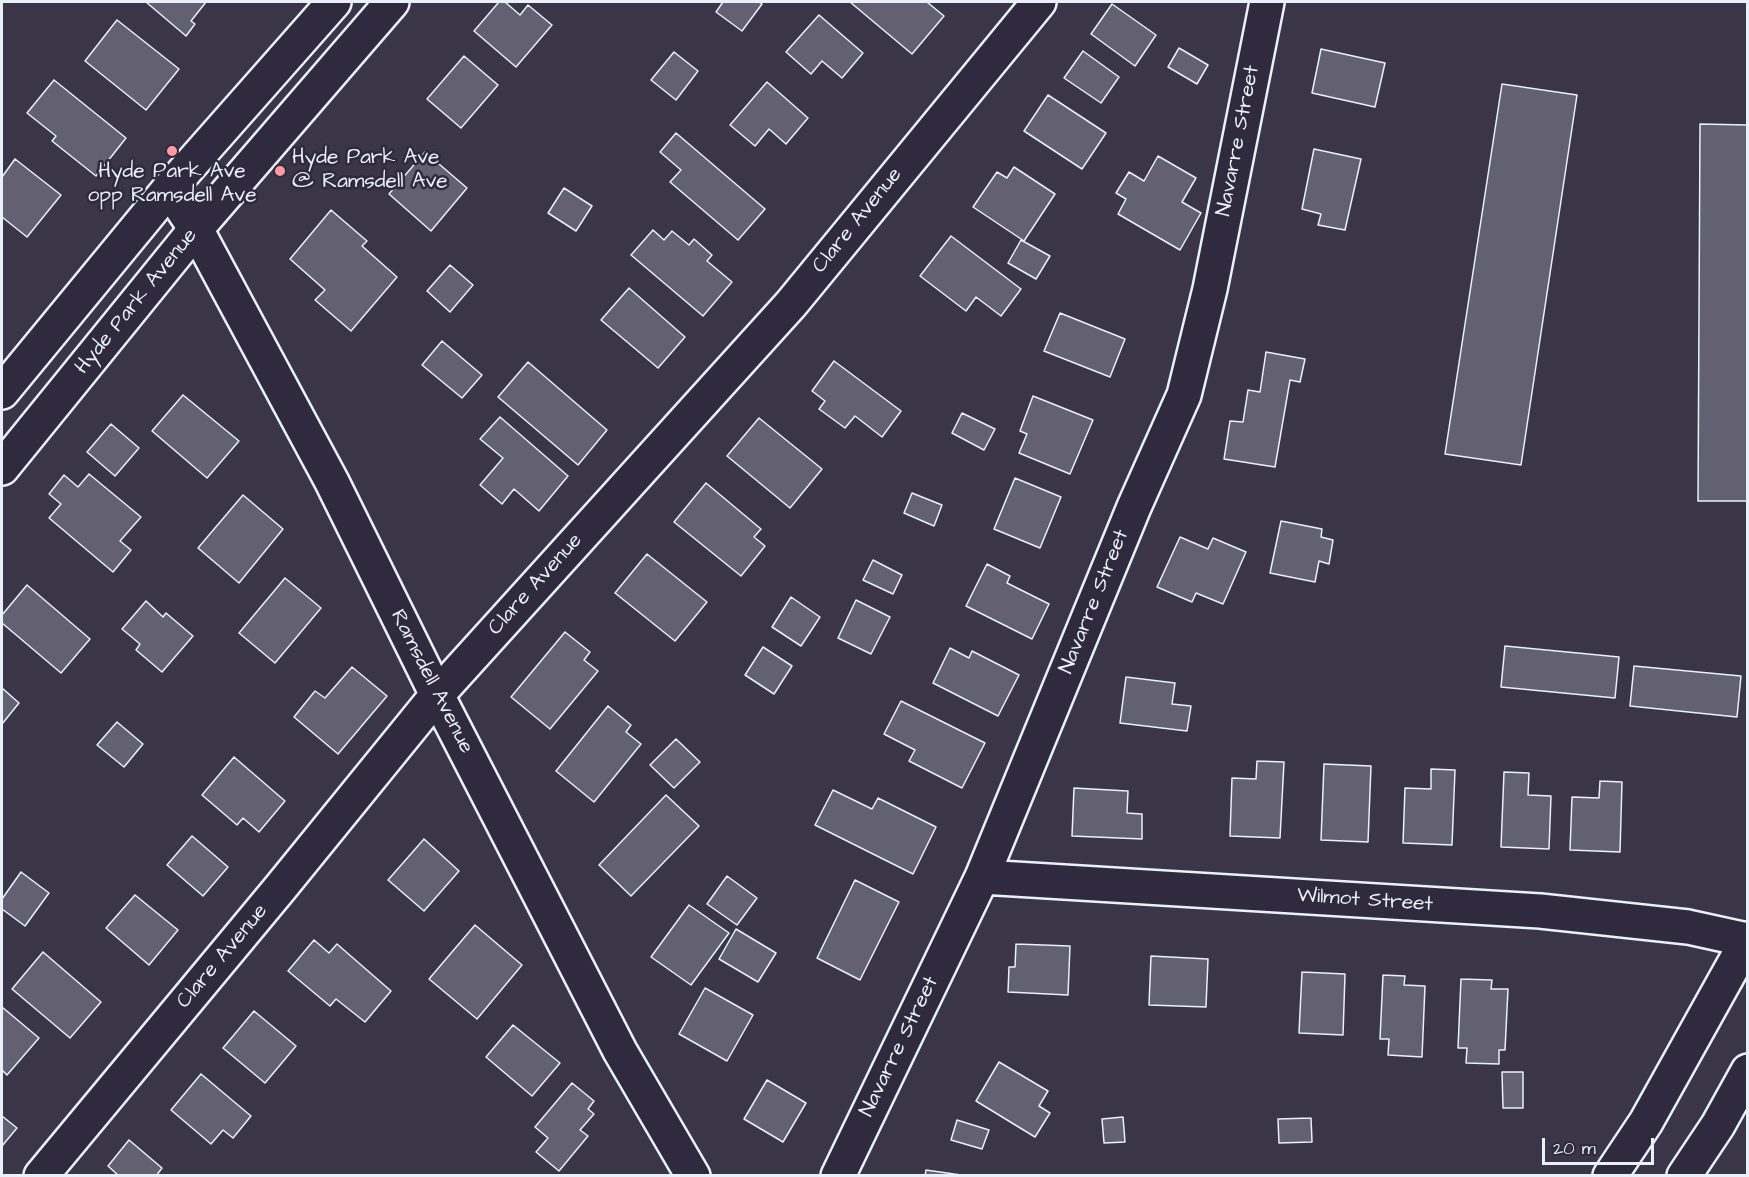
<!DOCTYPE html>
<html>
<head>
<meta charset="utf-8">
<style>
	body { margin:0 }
	#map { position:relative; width:1749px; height:1177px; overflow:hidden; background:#3a3648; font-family:"Architects Daughter",sans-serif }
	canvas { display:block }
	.frame { position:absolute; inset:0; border:3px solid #e8f1f8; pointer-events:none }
	.scale { position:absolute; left:1542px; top:1138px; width:112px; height:27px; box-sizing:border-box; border:3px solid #e8f1f8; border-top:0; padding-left:8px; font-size:18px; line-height:21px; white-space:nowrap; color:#e8f1f8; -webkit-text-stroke:4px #2f2a3d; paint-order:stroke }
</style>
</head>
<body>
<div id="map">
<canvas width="1749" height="1177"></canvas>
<div class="frame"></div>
<div class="scale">20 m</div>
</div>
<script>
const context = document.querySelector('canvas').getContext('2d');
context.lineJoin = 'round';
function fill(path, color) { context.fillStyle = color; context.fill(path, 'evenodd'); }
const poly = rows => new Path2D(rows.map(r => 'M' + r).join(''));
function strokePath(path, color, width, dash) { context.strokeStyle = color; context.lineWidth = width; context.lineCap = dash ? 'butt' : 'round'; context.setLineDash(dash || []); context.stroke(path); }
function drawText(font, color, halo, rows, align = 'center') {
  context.font = font + ' "Architects Daughter",sans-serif'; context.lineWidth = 5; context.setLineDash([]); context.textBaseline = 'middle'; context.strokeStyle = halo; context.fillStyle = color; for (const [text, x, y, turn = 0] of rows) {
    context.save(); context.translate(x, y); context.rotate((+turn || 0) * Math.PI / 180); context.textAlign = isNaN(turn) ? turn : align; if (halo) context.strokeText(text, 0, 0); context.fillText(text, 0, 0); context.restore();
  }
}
const building = poly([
	[146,2,206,2,191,21,195,24,186,36,146,2],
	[499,2,505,2,520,15,528,5,552,25,516,67,474,31,499,2],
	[723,2,759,2,762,4,742,31,716,12,723,2],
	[850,2,927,2,944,16,912,54,850,2],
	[1112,4,1156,35,1135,66,1091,34,1112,4],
	[819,15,863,53,842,78,822,61,811,74,786,52,819,15],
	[117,20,179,69,146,110,85,61,117,20],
	[1179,48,1208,65,1197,84,1168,67,1179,48],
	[1321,49,1385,63,1375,107,1312,93,1321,49],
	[1083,51,1119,77,1101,103,1064,78,1083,51],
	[674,52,698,71,676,100,651,80,674,52],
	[464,56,498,85,461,128,427,99,464,56],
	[54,80,126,138,96,176,52,141,56,136,27,113,54,80],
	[767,82,808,118,786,144,769,129,755,146,730,125,767,82],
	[1502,84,1577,95,1521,465,1445,454,1502,84],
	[1048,95,1106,133,1082,169,1024,131,1048,95],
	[1700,124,1748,125,1748,501,1698,501,1700,124],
	[676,133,765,209,738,240,670,182,681,170,660,152,676,133],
	[1314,149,1361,159,1345,230,1318,225,1321,214,1302,209,1314,149],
	[425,152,467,188,431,231,389,194,425,152],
	[1158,156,1196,178,1182,202,1201,213,1180,250,1118,214,1126,199,1116,193,1129,172,1144,181,1158,156],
	[15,159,61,195,27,237,2,217,2,177,15,159],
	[1014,167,1055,194,1024,241,973,207,997,172,1007,178,1014,167],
	[564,188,592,206,576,231,548,213,564,188],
	[331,210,367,241,362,246,397,277,351,331,315,300,325,290,290,259,331,210],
	[653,230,664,240,672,231,689,245,694,239,712,255,707,261,732,282,703,316,631,255,653,230],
	[951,236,1021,289,1001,316,976,297,966,311,920,276,951,236],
	[1021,240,1050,256,1036,279,1008,263,1021,240],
	[450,265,473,285,450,312,427,291,450,265],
	[629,288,685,337,658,368,601,320,629,288],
	[1060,313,1125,339,1110,377,1044,351,1060,313],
	[442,341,482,375,462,398,422,365,442,341],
	[1266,352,1305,359,1300,382,1290,380,1275,467,1224,459,1230,421,1243,422,1248,390,1260,392,1266,352],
	[834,361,901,411,882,437,855,416,845,428,819,409,825,401,812,391,834,361],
	[528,362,607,430,578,465,498,397,528,362],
	[183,395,239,441,207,478,152,431,183,395],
	[1033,396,1093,420,1070,474,1019,453,1027,434,1020,431,1033,396],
	[962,413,995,429,984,450,952,433,962,413],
	[500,417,568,476,539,511,514,489,502,504,480,485,503,458,480,439,500,417],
	[759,418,822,469,790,508,727,456,759,418],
	[111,424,139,448,115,476,87,452,111,424],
	[89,474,141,517,120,541,131,550,113,572,49,518,61,504,49,494,64,475,78,487,89,474],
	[1015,478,1061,497,1040,548,994,529,1015,478],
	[706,483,761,529,754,537,765,546,741,576,674,522,706,483],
	[912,493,942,505,934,526,904,513,912,493],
	[243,495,283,529,239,583,198,548,243,495],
	[1281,521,1322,529,1321,537,1333,540,1329,564,1319,561,1315,582,1270,573,1281,521],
	[1180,537,1208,549,1213,538,1246,552,1223,604,1196,593,1192,602,1157,587,1180,537],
	[647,554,707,602,675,641,615,593,647,554],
	[873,560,902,575,893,594,863,580,873,560],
	[987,564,1010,576,1007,583,1049,604,1032,639,966,606,987,564],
	[285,578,321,608,275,663,239,633,285,578],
	[27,585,90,639,61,673,2,623,2,615,27,585],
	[791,597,820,617,801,646,772,627,791,597],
	[856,600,890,617,871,654,838,638,856,600],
	[146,601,163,617,166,613,193,636,162,672,136,650,140,644,122,629,146,601],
	[565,632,590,652,584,660,598,671,550,729,511,697,565,632],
	[1505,646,1619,657,1615,698,1501,687,1505,646],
	[763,647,792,666,774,694,745,675,763,647],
	[950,648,969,658,972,651,1019,675,998,716,933,683,950,648],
	[1634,666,1741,676,1737,717,1630,706,1634,666],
	[352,667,387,696,338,754,294,717,315,691,325,698,352,667],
	[1126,677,1175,683,1172,704,1191,706,1187,731,1120,723,1126,677],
	[2,688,19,703,2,724,2,688],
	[901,701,985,743,962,788,909,761,915,750,884,734,901,701],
	[608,706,631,725,626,732,641,744,594,802,556,771,608,706],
	[117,722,143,744,124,767,97,745,117,722],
	[676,739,700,762,674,788,650,765,676,739],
	[234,757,285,801,259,832,243,818,237,825,202,795,234,757],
	[1257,761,1284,762,1280,838,1230,836,1232,778,1256,779,1257,761],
	[1324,764,1371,766,1368,842,1321,840,1324,764],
	[1431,769,1455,770,1452,845,1403,843,1405,788,1431,789,1431,769],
	[1504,772,1529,773,1528,795,1551,796,1549,849,1501,847,1504,772],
	[1600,781,1622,782,1620,852,1570,850,1572,797,1599,798,1600,781],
	[1074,788,1128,791,1127,813,1142,814,1142,839,1072,836,1074,788],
	[833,790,872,809,878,798,936,827,913,874,815,825,833,790],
	[666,795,699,826,631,896,599,865,666,795],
	[192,836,228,867,203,896,167,865,192,836],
	[424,839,459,871,424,911,388,880,424,839],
	[21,872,49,893,25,926,2,909,2,899,21,872],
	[727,876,757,898,737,925,707,904,727,876],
	[855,880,899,902,860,980,817,958,855,880],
	[135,895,178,930,149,965,106,928,135,895],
	[689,905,729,933,691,985,651,957,689,905],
	[475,925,522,965,477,1019,429,979,475,925],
	[736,929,776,953,758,982,719,959,736,929],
	[314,940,329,953,337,944,391,991,365,1022,336,999,330,1006,288,971,314,940],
	[1016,944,1070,946,1068,995,1008,992,1009,967,1015,967,1016,944],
	[43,952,101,1002,70,1038,12,989,43,952],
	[1151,956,1208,959,1206,1007,1149,1005,1151,956],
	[1302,972,1345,974,1343,1035,1299,1033,1302,972],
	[1383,975,1405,976,1404,985,1425,986,1422,1057,1388,1055,1389,1039,1380,1039,1383,975],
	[1461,979,1492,980,1491,989,1508,989,1505,1050,1499,1050,1499,1064,1466,1063,1467,1048,1458,1048,1461,979],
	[705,988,753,1015,727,1061,679,1034,705,988],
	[2,1007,39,1038,7,1075,2,1070,2,1007],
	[254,1011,296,1046,265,1083,223,1048,254,1011],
	[513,1025,560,1063,532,1096,486,1057,513,1025],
	[999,1062,1048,1091,1039,1106,1050,1113,1035,1137,976,1101,999,1062],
	[1502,1072,1523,1072,1523,1108,1503,1108,1502,1072],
	[201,1074,251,1116,233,1138,223,1130,211,1144,171,1110,201,1074],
	[767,1080,806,1103,783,1142,744,1119,767,1080],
	[572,1083,594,1101,588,1109,594,1114,580,1130,588,1136,559,1171,536,1152,548,1138,535,1127,572,1083],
	[2,1116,17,1128,2,1146,2,1116],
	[1123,1117,1125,1142,1104,1143,1102,1119,1123,1117],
	[1311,1118,1312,1142,1279,1143,1278,1119,1311,1118],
	[957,1120,989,1130,982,1149,951,1140,957,1120],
	[129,1140,162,1168,156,1176,119,1176,108,1166,129,1140],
	[926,1170,968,1176,925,1176,926,1170]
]);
const street = poly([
	[169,189,196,229,332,482,437,695,620,1051,693,1176],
	[982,877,1540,911,1688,927,1747,940],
	[41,1176,281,887,437,695,791,304,1039,2],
	[838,1176,982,877,1134,507,1184,395,1210,289,1267,2]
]);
const secondary = poly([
	[1610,1176,1646,1122,1748,939],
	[1684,1176,1718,1125,1748,1071]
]);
const primary = poly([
	[2,392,169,189,334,2],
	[2,468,196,229,392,2]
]);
const markers = [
	[172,151,6,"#ff9aa2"],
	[280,171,6,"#ff9aa2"]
];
const streetNames = [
	["Navarre Street",1239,141,-79],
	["Clare Avenue",858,221,-51],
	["Hyde Park Avenue",137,302,-51],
	["Clare Avenue",536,585,-48],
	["Navarre Street",1095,602,-68],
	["Ramsdell Avenue",431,682,63],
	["Wilmot Street",1365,901,4],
	["Clare Avenue",223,957,-50],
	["Navarre Street",900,1047,-64]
];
const poiNames = [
	["Hyde Park Ave",292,159],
	["@ Ramsdell Ave",292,183],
	["Hyde Park Ave",172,173,"center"],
	["opp Ramsdell Ave",172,197,"center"]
];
fill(building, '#636171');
strokePath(building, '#e8f1f8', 1.5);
strokePath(street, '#e8f1f8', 38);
strokePath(secondary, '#e8f1f8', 38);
strokePath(primary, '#e8f1f8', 38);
strokePath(street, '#2f2a3d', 33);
strokePath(secondary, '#2f2a3d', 33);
strokePath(primary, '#2f2a3d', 33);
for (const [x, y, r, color] of markers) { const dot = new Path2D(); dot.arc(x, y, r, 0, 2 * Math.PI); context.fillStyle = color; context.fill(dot); strokePath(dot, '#2f2a3d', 2); }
drawText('21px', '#e8f1f8', '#2f2a3d', streetNames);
drawText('21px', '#e8f1f8', '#2f2a3d', poiNames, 'left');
</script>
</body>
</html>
